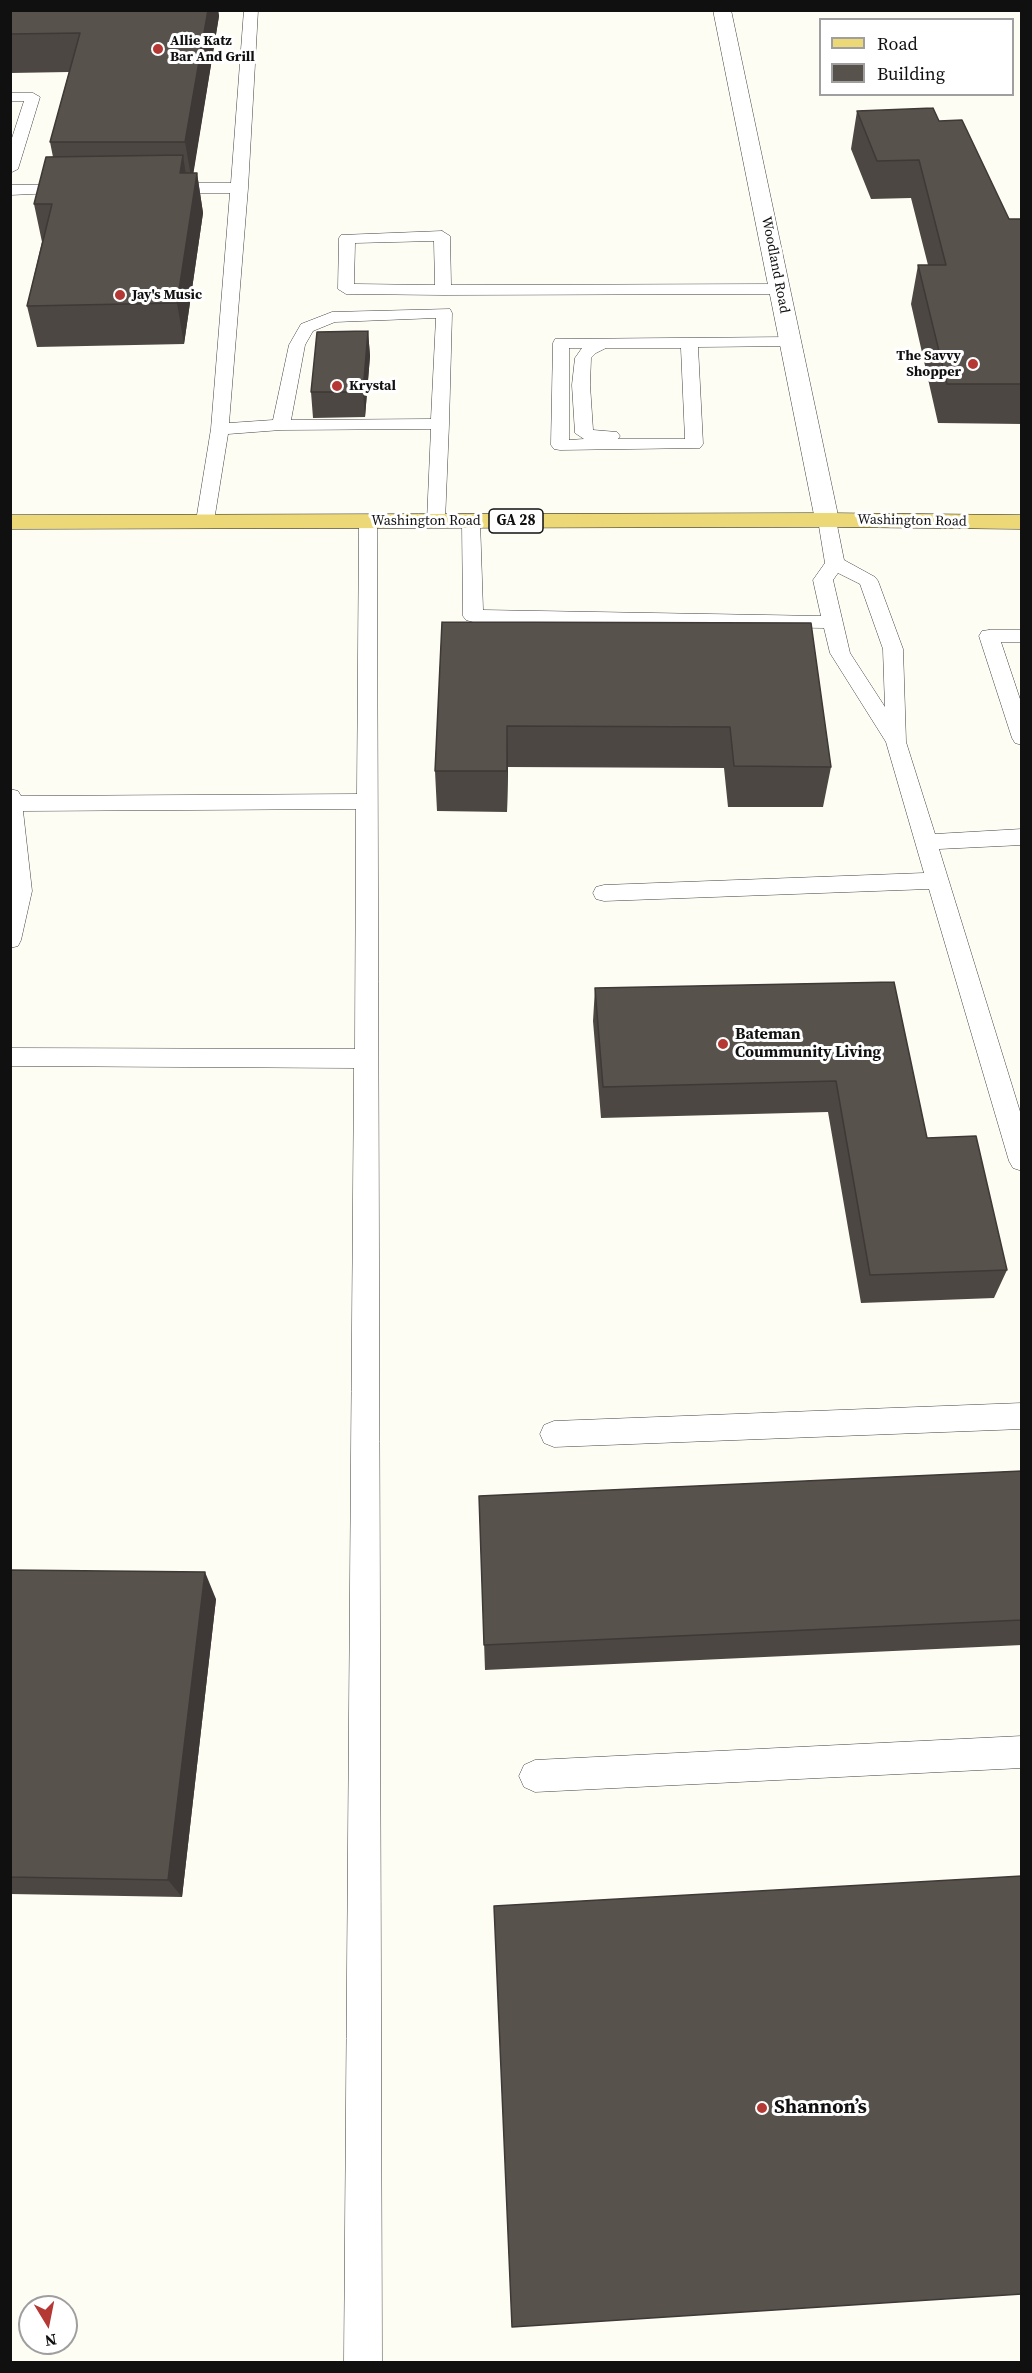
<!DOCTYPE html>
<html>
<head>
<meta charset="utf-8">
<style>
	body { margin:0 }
	#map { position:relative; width:1032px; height:2373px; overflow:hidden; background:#fefdf4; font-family:"Source Serif 4",serif }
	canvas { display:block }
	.frame { position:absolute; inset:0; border:12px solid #101010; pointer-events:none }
	.legend { position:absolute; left:819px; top:18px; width:195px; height:78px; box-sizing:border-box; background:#fff; border:2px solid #9f9f9f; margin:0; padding:8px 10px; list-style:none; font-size:18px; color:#101010 }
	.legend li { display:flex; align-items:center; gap:12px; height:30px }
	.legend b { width:30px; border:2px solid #9f9f9f }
	.north { position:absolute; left:18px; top:2295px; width:60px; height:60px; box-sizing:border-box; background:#fff; border:2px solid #9f9f9f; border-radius:50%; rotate:170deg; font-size:16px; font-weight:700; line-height:24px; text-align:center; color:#101010 }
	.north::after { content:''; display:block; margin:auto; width:21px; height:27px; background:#b43834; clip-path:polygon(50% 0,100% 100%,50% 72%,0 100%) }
</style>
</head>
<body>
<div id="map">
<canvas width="1032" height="2373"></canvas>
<div class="frame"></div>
<ul class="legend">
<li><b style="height:8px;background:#ecd876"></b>Road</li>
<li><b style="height:16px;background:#58524d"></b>Building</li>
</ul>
<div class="north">N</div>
</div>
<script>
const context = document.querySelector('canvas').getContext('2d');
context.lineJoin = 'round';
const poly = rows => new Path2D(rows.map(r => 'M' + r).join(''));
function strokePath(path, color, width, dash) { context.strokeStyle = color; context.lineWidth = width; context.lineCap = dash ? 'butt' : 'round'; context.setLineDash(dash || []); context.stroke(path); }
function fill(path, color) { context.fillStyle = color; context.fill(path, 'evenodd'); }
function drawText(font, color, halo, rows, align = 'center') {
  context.font = font + ' "Source Serif 4",serif'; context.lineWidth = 6; context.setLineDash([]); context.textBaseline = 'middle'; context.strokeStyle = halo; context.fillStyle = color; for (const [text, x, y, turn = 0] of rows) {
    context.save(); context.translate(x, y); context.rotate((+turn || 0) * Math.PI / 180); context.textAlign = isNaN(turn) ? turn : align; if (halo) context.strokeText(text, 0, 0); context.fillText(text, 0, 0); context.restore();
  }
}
const service = poly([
	[244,10,258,10,248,188,229,423,273,420,289,345,301,324,332,312,450,309,452,313,449,424,445,521,443,525,436,527,429,525,427,521,431,429,281,430,228,434,214,521,212,525,205,527,198,525,196,521,211,429,230,193,164,193,156,188,164,183,231,183,244,10],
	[436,318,431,419,291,420,305,345,313,331,335,322,436,318],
	[10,93,33,93,40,97,18,169,10,173,10,144,24,101,10,101,10,93],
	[73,184,78,186,81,189,78,192,10,195,10,185,73,184],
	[442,231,450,236,451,285,780,284,788,289,780,294,443,295,346,294,338,289,339,238,341,235,442,231],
	[434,241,435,285,354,284,355,243,434,241],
	[790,337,796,338,798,342,796,346,698,347,703,444,700,448,560,450,554,449,551,445,553,343,555,339,790,337],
	[569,348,582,348,575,358,572,385,575,433,584,439,569,440,569,348],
	[606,348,681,348,685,439,618,439,620,436,617,432,593,430,590,385,591,358,596,353,606,348],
	[827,514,834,516,836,520,844,560,875,577,878,581,903,649,906,742,935,834,1022,829,1022,845,939,849,1022,1118,1022,1171,1013,1168,1009,1161,929,889,604,901,596,899,593,893,596,887,604,885,924,873,886,742,830,653,824,628,473,622,466,620,463,616,462,521,464,517,471,515,478,517,480,521,483,610,821,616,813,580,825,563,818,520,820,516,827,514],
	[838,573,860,584,883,649,885,707,850,653,833,580,838,573],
	[368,515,375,517,377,521,382,2362,344,2362,354,1068,10,1066,10,1048,355,1049,356,809,23,811,32,891,21,940,18,946,10,948,10,789,18,791,21,796,357,794,359,521,361,517,368,515],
	[989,630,1022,630,1022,642,1001,642,1022,705,1022,745,1015,743,1012,738,979,636,982,631,989,630],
	[1022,1403,1022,1429,554,1447,544,1443,540,1434,544,1425,554,1421,1022,1403],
	[1022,1736,1022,1768,535,1792,524,1787,519,1776,524,1765,535,1760,1022,1736]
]);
const minor = poly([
	[713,10,731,10,839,520,836,525,827,527,818,525,815,520,713,10]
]);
const primary = poly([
	[827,513,1022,515,1022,529,827,527,10,529,10,515,827,513]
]);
const wall = poly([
	[10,10,218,10,219,16,193,173,197,173,203,213,184,344,37,347,27,306,42,242,34,204,53,157,50,142,69,72,10,73],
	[857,111,939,121,1009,219,1022,219,1022,424,938,423,911,304,918,265,928,265,911,198,871,199,851,149],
	[368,331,370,356,365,417,313,418,311,392],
	[442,622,811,623,831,767,823,807,728,807,724,768,508,767,507,812,437,811,435,771],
	[894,982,927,1138,1007,1270,994,1298,861,1303,828,1112,601,1118,593,1021,595,988],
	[1022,1471,1022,1645,485,1670,479,1496],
	[10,1570,216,1599,182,1897,10,1894]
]);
const shadedWall = poly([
	[208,10,218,10,219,16,192,182,185,142],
	[183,155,189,196,180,173],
	[197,173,203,213,184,344,177,303],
	[368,331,370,356,365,417,363,392],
	[507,726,508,767,507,812],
	[205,1572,216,1599,182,1897,168,1880]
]);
const building = poly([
	[10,10,208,10,185,142,50,142,80,33,10,34,10,10],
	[933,108,939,121,962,120,1009,219,1022,219,1022,384,947,384,918,265,946,265,919,160,877,161,857,111,933,108],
	[183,155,180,173,197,173,177,303,27,306,52,204,34,204,46,157,183,155],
	[368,331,363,392,311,392,317,332,368,331],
	[442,622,811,623,831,767,734,766,730,727,507,726,507,771,435,771,442,622],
	[894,982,927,1138,976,1136,1007,1270,870,1275,836,1081,603,1087,595,988,894,982],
	[1022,1471,1022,1620,484,1645,479,1496,1022,1471],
	[10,1570,205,1572,168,1880,10,1877,10,1570],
	[1022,1876,1022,2294,512,2327,494,1906,1022,1876]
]);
const markers = [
	[158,49,6,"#b43834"],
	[120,295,6,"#b43834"],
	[973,364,6,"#b43834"],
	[337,386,6,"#b43834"],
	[723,1044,6,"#b43834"],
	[762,2108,6,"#b43834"]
];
const farPoinames = [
	["Allie Katz",170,41],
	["Bar And Grill",170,57],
	["Jay's Music",132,295],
	["The Savvy",961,356,"right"],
	["Shopper",961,372,"right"],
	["Krystal",349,386]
];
const farStreetnames = [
	["Woodland Road",775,265,79],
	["Washington Road",426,521],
	["Washington Road",912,521,1]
];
const shields = [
	[516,521,54]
];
const shieldNames = [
	["GA 28",516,521]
];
const poiNames = [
	["Bateman",735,1035],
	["Coummunity Living",735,1053]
];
const nearPoinames = [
	["Shannon’s",774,2108]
];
strokePath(service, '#434343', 1);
strokePath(minor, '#434343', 1);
strokePath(primary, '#212121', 1);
fill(service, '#fff');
fill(minor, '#fff');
fill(primary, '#ecd876');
fill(wall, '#4c4742');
fill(shadedWall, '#3e3936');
fill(building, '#58524d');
strokePath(building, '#3e3936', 1.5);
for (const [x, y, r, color] of markers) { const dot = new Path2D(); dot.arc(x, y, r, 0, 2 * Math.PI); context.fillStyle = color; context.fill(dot); strokePath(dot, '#fff', 2); }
drawText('bold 14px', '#101010', '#fff', farPoinames, 'left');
drawText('14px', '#101010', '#fff', farStreetnames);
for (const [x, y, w] of shields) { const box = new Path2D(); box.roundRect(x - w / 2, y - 12, w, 24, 4.5); context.fillStyle = '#fff'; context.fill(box); strokePath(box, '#101010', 1.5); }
drawText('bold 15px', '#101010', null, shieldNames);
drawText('bold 16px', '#101010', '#fff', poiNames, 'left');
drawText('bold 20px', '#101010', '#fff', nearPoinames, 'left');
</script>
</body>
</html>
